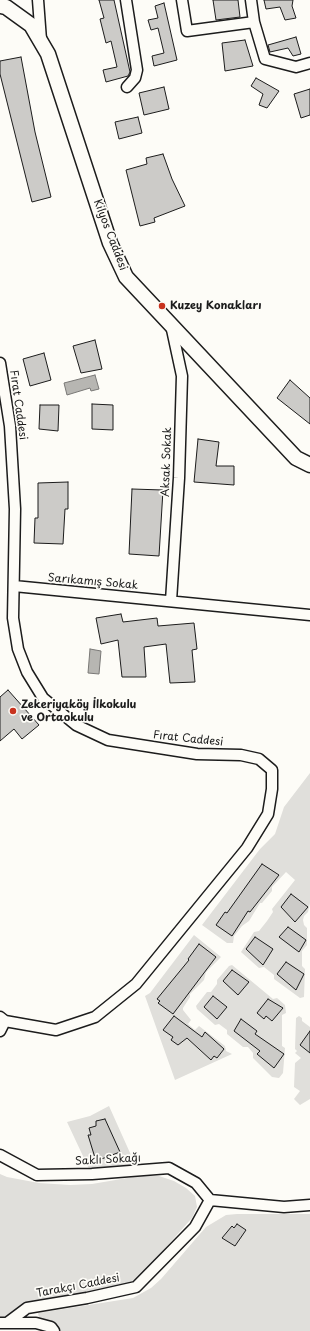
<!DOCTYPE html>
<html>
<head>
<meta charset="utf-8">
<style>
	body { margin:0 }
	canvas { display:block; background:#fdfcf7 }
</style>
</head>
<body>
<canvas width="310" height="1331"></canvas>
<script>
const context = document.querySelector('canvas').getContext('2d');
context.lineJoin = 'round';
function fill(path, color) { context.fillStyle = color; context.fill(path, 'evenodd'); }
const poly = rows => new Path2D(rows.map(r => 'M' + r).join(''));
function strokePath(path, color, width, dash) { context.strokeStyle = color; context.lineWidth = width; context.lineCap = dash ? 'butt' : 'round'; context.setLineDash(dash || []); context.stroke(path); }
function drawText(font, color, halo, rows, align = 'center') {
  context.font = font + ' "Playpen Sans",sans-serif'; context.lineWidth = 3.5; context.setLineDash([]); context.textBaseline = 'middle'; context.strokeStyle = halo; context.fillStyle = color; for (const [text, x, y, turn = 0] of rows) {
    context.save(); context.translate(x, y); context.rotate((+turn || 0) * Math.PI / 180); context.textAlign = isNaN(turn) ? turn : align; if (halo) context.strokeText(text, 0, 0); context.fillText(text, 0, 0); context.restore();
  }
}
const green = poly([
	[310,773,310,903,308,912,304,916,303,920,304,925,307,928,307,945,302,951,302,966,305,969,304,997,300,998,274,979,274,975,264,967,259,968,241,952,254,932,259,931,267,921,273,912,272,909,295,880,286,872,272,887,272,891,262,903,260,903,249,921,242,926,234,936,233,943,227,943,202,925,260,849,275,834,284,807],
	[194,935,221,957,206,972,204,980,190,994,190,997,183,1008,183,1010,191,1020,188,1024,195,1030,199,1026,225,1046,226,1051,232,1054,175,1080,145,996,150,993],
	[232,965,273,999,277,998,285,1005,286,1013,282,1015,282,1046,285,1048,283,1073,279,1078,272,1077,253,1058,253,1053,248,1047,243,1047,227,1034,227,1030,219,1024,215,1025,197,1009,196,1006,207,992,211,992,217,984,217,980,229,966],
	[299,1016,302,1018,302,1021,310,1027,310,1099,300,1105,294,1099,300,1091,294,1087,295,1063,301,1058,295,1053,297,1051,295,1049,296,1018],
	[109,1106,135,1164,90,1171,67,1122,90,1116],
	[0,1174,7,1177,39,1183,70,1185,92,1184,139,1176,159,1176,174,1181,186,1188,195,1196,197,1207,192,1218,134,1283,90,1294,27,1305,4,1317,0,1317],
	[237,1214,310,1214,310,1331,58,1331,39,1318,38,1313,133,1298,151,1288,161,1279,206,1227,226,1215]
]);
const water = poly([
	[95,375,99,389,91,391,90,388,67,395,64,383,95,375],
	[90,649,101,651,99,674,88,673,90,649]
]);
const building = poly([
	[99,0,114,0,130,72,128,76,106,82,103,70,117,67,111,41,106,43,100,19,104,18,99,0],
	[213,0,238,0,240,17,216,20,213,0],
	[264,0,293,0,292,6,296,18,285,20,280,7,266,9,264,0],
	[164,3,177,60,154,66,152,56,164,53,158,28,151,30,148,20,158,18,155,6,164,3],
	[296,37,301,54,293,56,288,48,270,52,268,45,296,37],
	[245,40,253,66,225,71,222,43,245,40],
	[21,57,35,132,51,197,32,202,0,74,0,61,21,57],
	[256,78,279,91,267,108,259,105,263,94,251,86,256,78],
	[164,87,169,109,144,115,139,93,164,87],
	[310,89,310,115,301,118,294,94,310,89],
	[138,117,142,133,119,139,115,122,138,117],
	[163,154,172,179,185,206,154,218,155,222,140,226,126,170,147,164,146,158,163,154],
	[95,340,102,369,81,373,73,346,95,340],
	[44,353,51,380,30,386,23,359,44,353],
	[290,380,310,398,310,424,277,398,290,380],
	[92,404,113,405,113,430,92,429,92,404],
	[40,405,59,405,58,431,39,429,40,405],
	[198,439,219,442,216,466,234,466,234,485,194,482,198,439],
	[68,482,68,509,65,509,63,544,34,543,35,518,38,518,38,483,68,482],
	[132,489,163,490,159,556,129,554,132,489],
	[121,614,123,622,157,618,158,626,194,623,197,649,192,650,195,682,170,683,166,644,144,647,146,677,122,677,118,640,101,644,96,618,121,614],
	[8,690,39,725,22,739,14,729,0,741,0,697,8,690],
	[262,864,279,875,250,912,248,911,232,936,216,925,225,912,227,913,262,864],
	[291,894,308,907,295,922,281,907,291,894],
	[288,927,306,940,299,952,279,937,288,927],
	[255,937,273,949,263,965,246,949,255,937],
	[199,944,216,957,173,1014,158,1003,160,1001,157,999,189,960,188,959,199,944],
	[286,962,304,974,296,990,277,974,286,962],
	[232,970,249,982,238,995,223,981,232,970],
	[213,996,227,1007,217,1019,204,1007,213,996],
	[268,999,283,1008,272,1021,266,1016,264,1019,257,1013,268,999],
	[174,1016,202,1037,205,1032,224,1049,217,1058,214,1056,211,1060,187,1038,178,1045,171,1040,173,1037,163,1030,174,1016],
	[241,1019,257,1031,255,1034,284,1054,274,1068,257,1054,260,1051,234,1031,241,1019],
	[310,1031,310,1053,300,1045,310,1031],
	[105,1119,120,1152,96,1161,88,1135,91,1135,89,1128,96,1126,96,1121,105,1119],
	[237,1224,246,1230,235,1246,222,1238,232,1226,234,1228,237,1224]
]);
const street = poly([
	[38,0,41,40],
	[126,0,137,70,135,78,127,87],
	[182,0,187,31,254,22,265,59,296,67,310,63],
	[251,0,254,22],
	[171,325,182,376,179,478,171,601],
	[0,363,10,426,15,509,13,618,18,649,27,672,43,698,76,725,108,740,197,754,241,755,259,759,272,770,272,789,268,814,247,848,136,984,95,1017,56,1030,5,1021,0,1017],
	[14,586,310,615],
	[0,1031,5,1021],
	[0,1155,37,1175,92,1174,169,1168,196,1183,210,1200],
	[0,1323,7,1323,27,1308,87,1298,136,1287,195,1227,210,1200,284,1207,310,1205],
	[7,1323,36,1323,51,1327,54,1331]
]);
const secondary = poly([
	[0,6,6,7,31,25,48,54,110,243,126,277,296,458,310,465]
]);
const markers = [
	[162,306,4,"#c8321e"],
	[13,711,4,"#c8321e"]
];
const streetNames = [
	["Kilyos Caddesi",110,235,69],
	["Fırat Caddesi",18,405,82],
	["Aksak Sokak",167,462,-88],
	["Sarıkamış Sokak",93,582,5],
	["Fırat Caddesi",188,739,6],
	["Saklı Sokağı",108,1160,-3],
	["Tarakçı Caddesi",78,1286,-11]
];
const poiNames = [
	["Kuzey Konakları",170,306],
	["Zekeriyaköy İlkokulu",21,705],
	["ve Ortaokulu",21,718]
];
fill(green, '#e0dfdb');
fill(water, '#b7b6b2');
strokePath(water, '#797876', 1);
fill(building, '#cccbc8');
strokePath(building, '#1c1c1c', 1);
strokePath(street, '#1c1c1c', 13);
strokePath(secondary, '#1c1c1c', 17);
strokePath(street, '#fdfcf7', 10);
strokePath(secondary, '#fdfcf7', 14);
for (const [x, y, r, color] of markers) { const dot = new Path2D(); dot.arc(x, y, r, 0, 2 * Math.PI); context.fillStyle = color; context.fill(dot); strokePath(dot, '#fdfcf7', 1.5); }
drawText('11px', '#1c1c1c', '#fdfcf7', streetNames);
drawText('bold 11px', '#1c1c1c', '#fdfcf7', poiNames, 'left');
</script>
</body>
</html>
